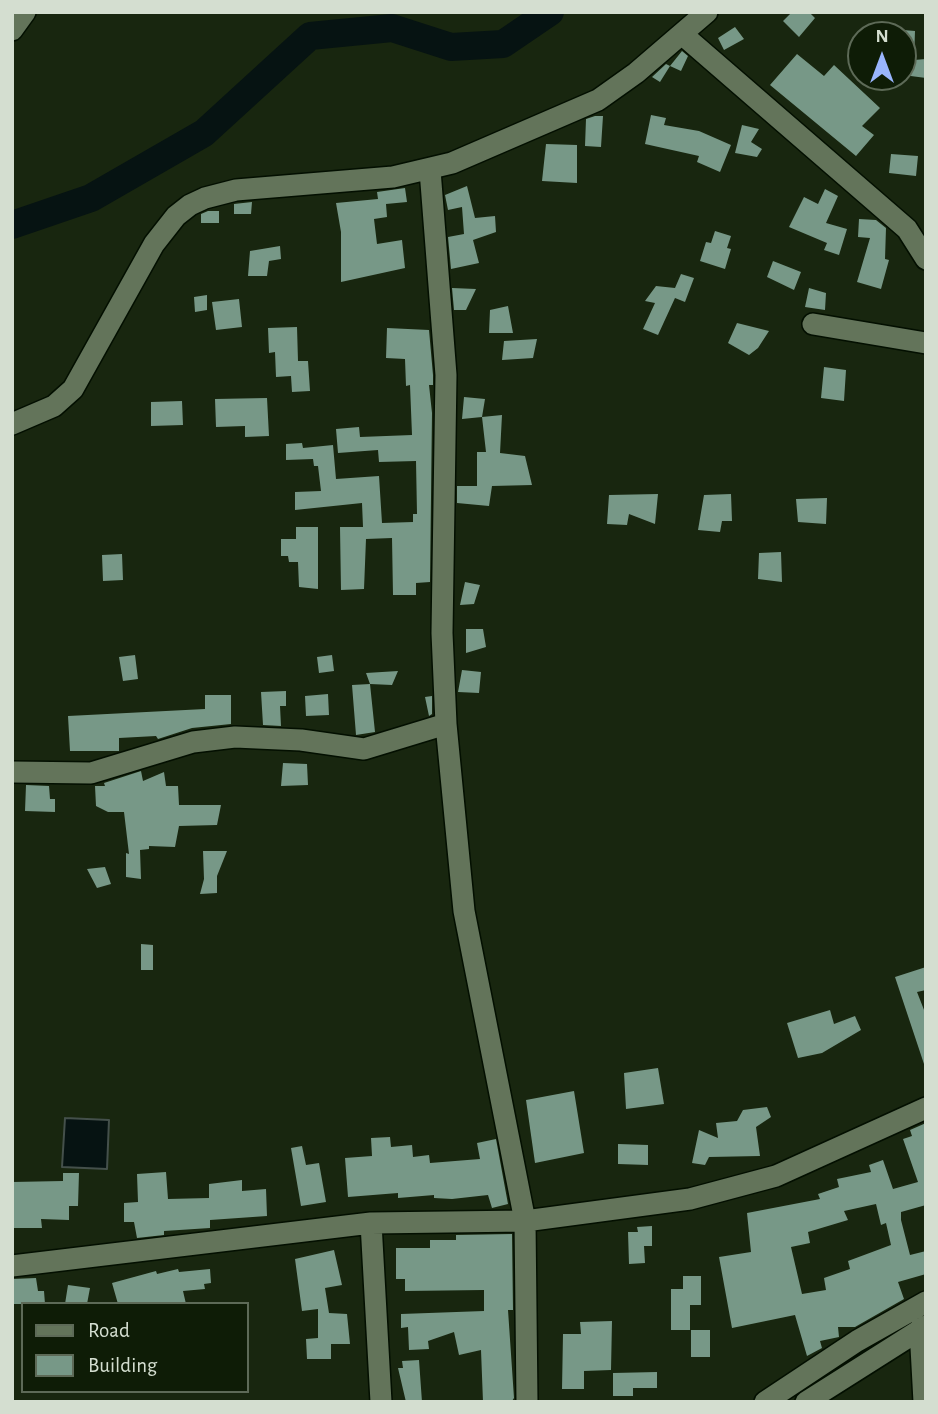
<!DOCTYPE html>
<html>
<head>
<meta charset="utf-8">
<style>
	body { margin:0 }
	#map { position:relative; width:938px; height:1414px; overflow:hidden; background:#18260f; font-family:"Alegreya Sans",sans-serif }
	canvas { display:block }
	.frame { position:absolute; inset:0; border:14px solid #d4ded0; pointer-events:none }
	.legend { position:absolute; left:21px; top:1302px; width:228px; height:91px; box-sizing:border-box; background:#0e1c06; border:2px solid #5d6a57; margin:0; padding:9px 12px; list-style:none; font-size:21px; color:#d4ded0 }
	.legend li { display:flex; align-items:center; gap:14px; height:35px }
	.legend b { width:35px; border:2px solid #5d6a57 }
	.north { position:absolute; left:847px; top:21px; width:70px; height:70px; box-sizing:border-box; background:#0e1c06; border:2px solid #5d6a57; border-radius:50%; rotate:0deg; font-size:19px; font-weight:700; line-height:28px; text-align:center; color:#d4ded0 }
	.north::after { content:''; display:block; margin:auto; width:24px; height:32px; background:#99b5fd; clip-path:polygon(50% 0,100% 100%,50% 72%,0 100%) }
</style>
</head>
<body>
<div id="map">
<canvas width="938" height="1414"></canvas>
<div class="frame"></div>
<ul class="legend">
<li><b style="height:9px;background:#63745a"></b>Road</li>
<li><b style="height:19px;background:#779887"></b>Building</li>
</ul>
<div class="north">N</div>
</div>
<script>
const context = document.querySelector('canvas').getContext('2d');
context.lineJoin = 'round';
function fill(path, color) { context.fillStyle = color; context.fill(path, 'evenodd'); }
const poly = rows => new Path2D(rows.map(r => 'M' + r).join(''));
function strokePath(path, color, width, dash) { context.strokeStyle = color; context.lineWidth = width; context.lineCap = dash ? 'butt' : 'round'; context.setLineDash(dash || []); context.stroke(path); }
const water = poly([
	[65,1118,109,1120,107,1169,62,1167,65,1118]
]);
const river = poly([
	[12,225,91,198,204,133,310,36,392,28,451,47,503,44,550,12]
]);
const building = poly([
	[792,12,809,12,815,18,799,37,783,21],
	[735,27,744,39,724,50,718,38],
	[903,30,915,31,914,60,926,59,926,78,903,75],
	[682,51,688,56,681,71,670,66],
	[797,54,824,76,834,65,880,108,862,126,874,135,856,156,770,85],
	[666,64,670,66,660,82,652,77],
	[651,115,666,118,664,125,699,131,731,145,720,172,697,162,699,156,645,144],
	[595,116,603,116,601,147,585,146,586,119],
	[742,125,759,129,751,142,762,149,757,157,735,153],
	[546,144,577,145,577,183,542,181],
	[891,154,918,156,916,176,889,173],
	[467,186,475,218,495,216,496,232,473,240,479,263,451,269,448,237,464,234,462,207,448,210,445,195],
	[405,188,407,202,386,204,387,217,374,219,377,244,402,240,405,268,341,282,341,232,336,203,378,199,377,192],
	[825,189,838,196,826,223,847,229,839,255,824,250,827,243,789,227,804,197,818,204],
	[252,202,251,214,234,214,234,204],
	[208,211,219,211,219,223,201,223,201,214],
	[859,219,876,220,886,228,885,259,889,260,881,289,857,282,870,238,858,237],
	[715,231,731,236,727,248,731,249,725,269,700,261,706,242,711,243],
	[280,246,281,259,269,261,267,276,248,276,250,251],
	[773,261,801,272,794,290,767,277],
	[681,274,694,278,685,302,675,298,658,335,643,329,655,303,645,301,656,286,675,288],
	[452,288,476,289,466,310,454,310],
	[809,288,826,293,825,310,805,307],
	[207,295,207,310,195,312,194,297],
	[239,299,242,327,216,330,212,302],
	[508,306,513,333,489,333,490,310],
	[737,323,769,331,758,348,749,355,728,343],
	[297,327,298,361,308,361,310,391,292,392,291,376,276,377,275,352,269,353,268,328],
	[387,328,429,330,433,375,433,385,429,385,432,413,430,582,416,583,416,595,393,595,392,538,366,539,364,589,341,590,340,527,363,527,362,503,295,510,295,492,321,491,318,466,314,466,313,459,286,460,286,444,302,443,303,448,333,445,336,479,379,476,382,523,413,522,413,514,417,514,416,461,379,462,378,450,338,453,336,429,359,427,360,437,412,435,410,385,406,386,405,359,386,358],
	[537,339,533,358,502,360,504,341],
	[824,367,846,370,844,401,821,398],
	[464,397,485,399,482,417,462,419],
	[267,398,269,436,245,437,245,426,216,427,215,399],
	[182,401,183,425,151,426,151,402],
	[502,415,500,453,525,456,532,485,492,486,489,506,457,503,457,486,477,486,477,452,486,452,482,417],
	[658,494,655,524,629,514,627,525,607,524,609,495],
	[731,494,732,521,722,521,720,532,698,530,704,495],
	[827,498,826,524,798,522,796,499],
	[296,527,318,527,318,589,299,587,298,562,289,562,288,556,281,556,281,539,296,539],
	[781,552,782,582,758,579,759,553],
	[122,554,123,580,103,581,102,555],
	[465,582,480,585,474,604,460,605],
	[466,629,483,629,486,647,466,653],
	[135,655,138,679,123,681,119,657],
	[332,655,334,671,319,673,317,657],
	[462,670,481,672,479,693,458,692],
	[398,671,392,685,370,684,366,673],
	[370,684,375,732,356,735,352,685],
	[286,691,286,706,280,706,281,726,263,725,261,692],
	[328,694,329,715,306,716,305,696],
	[205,695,231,695,231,724,192,728,158,739,156,736,119,738,119,751,70,751,68,716,205,709],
	[432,696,432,714,429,716,425,697],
	[283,763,307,764,308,785,281,786],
	[141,771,143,781,164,772,166,786,178,786,179,805,221,805,217,825,179,826,175,847,149,846,149,849,140,850,141,879,126,877,126,853,129,854,124,812,108,812,96,806,95,786,105,786,104,783],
	[26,785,49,786,50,799,55,799,55,812,25,811],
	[203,851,227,851,217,876,217,893,200,894,204,879],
	[105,867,111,884,97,888,87,869],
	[141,944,153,945,153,970,141,970],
	[926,967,926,990,917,992,926,1015,925,1067,895,977],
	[830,1010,834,1024,855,1016,861,1030,822,1053,798,1058,787,1023],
	[658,1068,664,1104,626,1109,624,1073],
	[574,1091,584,1153,535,1163,526,1100],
	[767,1107,771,1117,756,1127,760,1156,709,1157,705,1165,692,1163,699,1130,718,1138,716,1123,737,1121,743,1110],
	[926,1123,926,1205,901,1212,901,1220,910,1255,926,1251,926,1274,898,1282,904,1299,855,1327,838,1327,839,1337,820,1341,822,1348,807,1356,795,1315,732,1328,719,1257,751,1252,747,1213,820,1199,818,1194,839,1187,837,1179,871,1172,869,1165,883,1160,893,1189,918,1182,903,1139,912,1136,910,1130],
	[876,1204,881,1225,886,1223,891,1245,848,1261,850,1269,824,1278,826,1290,802,1294,791,1247,810,1243,808,1232,848,1220,844,1211],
	[390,1137,391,1147,412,1145,413,1157,429,1155,430,1163,480,1159,477,1143,496,1139,508,1204,492,1208,488,1195,452,1199,434,1198,434,1195,398,1198,398,1193,348,1197,345,1158,372,1156,371,1138],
	[618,1144,648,1145,648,1165,618,1164],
	[302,1146,306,1165,319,1163,326,1202,301,1206,291,1148],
	[166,1172,168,1199,209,1198,209,1184,242,1180,242,1191,266,1189,267,1216,210,1220,210,1228,164,1231,164,1235,137,1238,134,1222,124,1222,124,1203,138,1202,137,1174],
	[63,1173,79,1173,78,1206,69,1206,69,1220,41,1219,42,1228,12,1228,12,1182,63,1181],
	[652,1226,652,1246,644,1246,645,1263,629,1264,628,1232,638,1232,637,1227],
	[512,1234,513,1310,508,1310,514,1398,512,1401,483,1402,481,1350,459,1355,454,1332,428,1341,429,1349,409,1350,408,1327,401,1328,401,1314,484,1311,484,1290,405,1291,405,1279,396,1279,396,1248,430,1248,430,1240,456,1240,456,1235],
	[334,1250,342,1285,325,1288,329,1313,347,1314,350,1344,331,1344,331,1359,307,1359,306,1339,318,1338,318,1309,302,1311,295,1259],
	[178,1269,179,1272,210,1269,211,1283,204,1284,205,1289,183,1291,186,1304,118,1304,112,1283,156,1271,157,1274],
	[683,1276,701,1276,701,1305,690,1305,690,1330,671,1330,671,1289,683,1289],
	[36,1278,38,1291,44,1291,45,1304,12,1304,12,1279],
	[68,1285,90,1288,87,1304,65,1304],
	[612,1321,611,1370,584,1371,584,1389,562,1389,563,1334,581,1334,580,1322],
	[691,1330,710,1330,710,1357,691,1357],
	[419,1360,422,1402,406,1402,398,1368,403,1368,402,1361],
	[657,1372,657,1388,633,1388,633,1396,613,1396,613,1373]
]);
const minor = poly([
	[12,30,25,12],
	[683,35,907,229,926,259],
	[430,170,446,375,442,633,446,724,464,911,525,1221,527,1402],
	[813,324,926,343],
	[12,424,54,406,73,389,154,244,176,216,190,205,205,198,236,190,393,177,452,163,598,100,636,73,707,12],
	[12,772,91,773,193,742,235,737,301,740,364,749,446,724],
	[371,1223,381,1402],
	[12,1266,371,1223,525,1221,690,1199,776,1176,926,1108],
	[920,1329,924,1402],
	[765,1402,857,1341,926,1302],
	[806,1402,926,1326]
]);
fill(water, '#061312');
strokePath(water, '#44504b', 2);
strokePath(river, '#061312', 28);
fill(building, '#779887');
strokePath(minor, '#030f00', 24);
strokePath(minor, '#63745a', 21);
</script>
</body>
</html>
